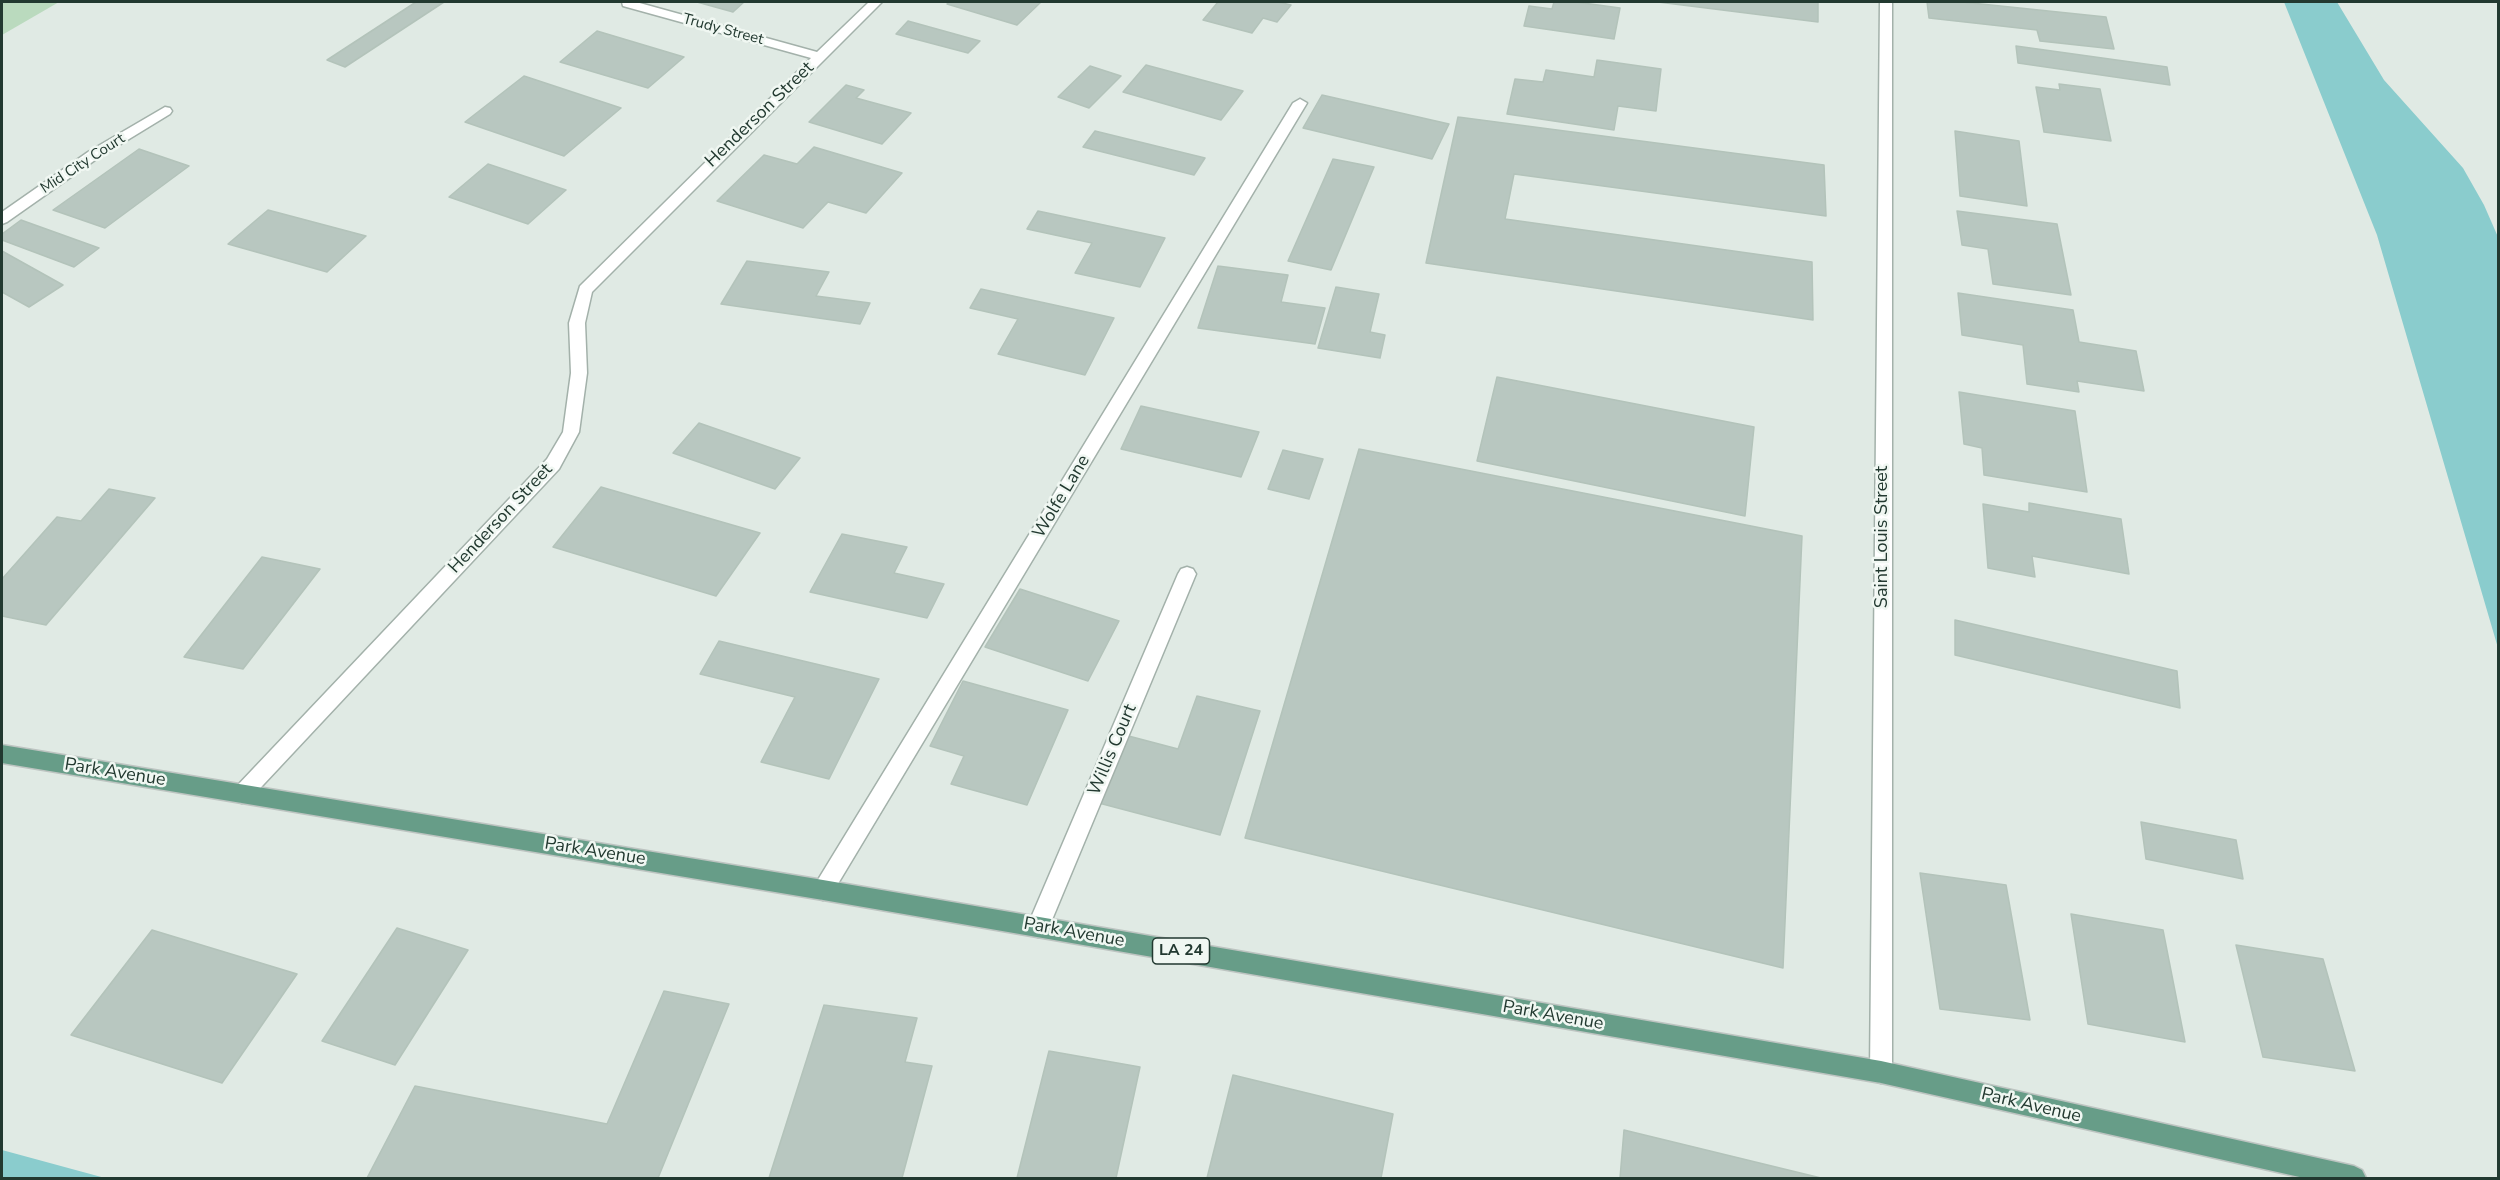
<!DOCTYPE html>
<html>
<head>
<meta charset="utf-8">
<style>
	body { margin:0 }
	#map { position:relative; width:2500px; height:1180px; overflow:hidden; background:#e0eae4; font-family:"Nunito Sans",sans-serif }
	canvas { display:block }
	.frame { position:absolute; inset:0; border:3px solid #223930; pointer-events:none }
</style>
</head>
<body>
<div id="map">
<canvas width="2500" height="1180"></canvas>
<div class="frame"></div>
</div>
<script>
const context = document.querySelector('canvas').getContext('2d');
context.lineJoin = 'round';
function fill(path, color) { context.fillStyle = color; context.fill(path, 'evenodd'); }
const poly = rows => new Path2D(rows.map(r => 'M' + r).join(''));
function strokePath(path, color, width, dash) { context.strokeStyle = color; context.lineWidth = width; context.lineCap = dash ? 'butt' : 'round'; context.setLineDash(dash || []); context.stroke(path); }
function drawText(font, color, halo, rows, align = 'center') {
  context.font = font + ' "Nunito Sans",sans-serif'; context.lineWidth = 5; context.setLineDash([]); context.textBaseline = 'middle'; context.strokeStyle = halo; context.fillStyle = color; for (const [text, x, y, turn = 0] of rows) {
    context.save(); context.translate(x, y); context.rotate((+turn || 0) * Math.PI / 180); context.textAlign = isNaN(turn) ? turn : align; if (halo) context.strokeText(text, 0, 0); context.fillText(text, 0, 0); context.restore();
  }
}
const green = poly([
	[2,2,59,2,2,35]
]);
const water = poly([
	[2284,2,2337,2,2384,80,2463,168,2484,205,2498,237,2498,648,2377,235],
	[2,1150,105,1178,2,1178]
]);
const building = poly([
	[416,2,444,2,345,67,327,60,416,2],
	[697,2,744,2,733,12,697,2],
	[949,2,1041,2,1017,25,947,4,949,2],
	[1218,2,1278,2,1291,5,1277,22,1263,18,1252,33,1203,20,1218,2],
	[1554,2,1576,2,1620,8,1614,39,1524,26,1529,6,1552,9,1554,2],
	[1658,2,1818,2,1818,22,1658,2],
	[1927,2,1962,2,2106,17,2114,49,2040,41,2037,30,1929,18,1927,2],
	[908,21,980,41,968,53,896,34,908,21],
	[597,31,684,57,648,88,560,62,597,31],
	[2016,46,2167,67,2170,85,2018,63,2016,46],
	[1597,60,1661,69,1656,111,1618,106,1614,130,1507,114,1515,79,1543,82,1546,70,1594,77,1597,60],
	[1146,65,1243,91,1221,120,1123,92,1146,65],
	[1090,66,1121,76,1089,108,1058,97,1090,66],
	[524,76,621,108,564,156,465,122,524,76],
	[2059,84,2100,89,2111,141,2044,132,2036,87,2060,90,2059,84],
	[846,85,864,90,856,98,911,113,882,144,809,122,846,85],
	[1322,95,1449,124,1432,159,1303,128,1322,95],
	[1458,117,1824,165,1826,216,1514,174,1505,219,1812,262,1813,320,1426,263,1458,117],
	[1095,131,1205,158,1194,175,1083,147,1095,131],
	[1955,131,2019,141,2027,206,1960,196,1955,131],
	[814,147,902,173,866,213,828,202,803,228,717,201,764,155,797,164,814,147],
	[139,149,189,166,105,228,53,210,139,149],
	[1333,159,1374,167,1331,270,1288,261,1333,159],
	[488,164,566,190,528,224,449,197,488,164],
	[268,210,366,236,327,272,228,244,268,210],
	[1038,211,1165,238,1140,287,1075,273,1092,243,1027,229,1038,211],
	[1957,211,2057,224,2071,295,1993,284,1988,249,1962,245,1957,211],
	[21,220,99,248,74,267,2,240,2,234,21,220],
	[2,251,63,285,29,307,2,292,2,251],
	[747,261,829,272,816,296,870,303,860,324,721,304,747,261],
	[1218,266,1288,275,1281,302,1325,308,1315,344,1198,328,1218,266],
	[1336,287,1379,294,1370,332,1385,335,1380,358,1318,348,1336,287],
	[981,289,1114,318,1085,375,998,354,1018,319,970,308,981,289],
	[1958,293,2073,310,2079,342,2136,351,2144,391,2077,381,2079,392,2027,384,2023,345,1962,335,1958,293],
	[1497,377,1754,427,1745,516,1477,461,1497,377],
	[1959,392,2075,411,2087,492,1984,475,1982,448,1964,444,1959,392],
	[1141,406,1259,432,1241,477,1121,449,1141,406],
	[699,423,800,458,775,489,673,453,699,423],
	[1359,449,1802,536,1783,968,1245,838,1359,449],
	[1283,450,1323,459,1309,499,1268,489,1283,450],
	[601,487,760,533,716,596,553,547,601,487],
	[109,489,155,498,46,625,2,616,2,579,57,517,81,521,109,489],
	[2029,503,2121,519,2129,574,2032,556,2035,577,1988,568,1983,504,2029,512,2029,503],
	[842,534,907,547,894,573,944,584,927,618,810,592,842,534],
	[262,557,320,569,243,669,184,657,262,557],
	[1020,589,1119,621,1088,681,985,647,1020,589],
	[1955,620,2177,671,2180,708,1955,655,1955,620],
	[719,641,879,679,829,779,761,762,795,697,700,674,719,641],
	[963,681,1068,710,1027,805,951,784,964,756,930,746,963,681],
	[1197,696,1260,711,1220,835,1095,802,1121,734,1178,749,1197,696],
	[2141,822,2236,840,2243,879,2146,859,2141,822],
	[1920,873,2006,885,2030,1020,1940,1009,1920,873],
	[2071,914,2163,930,2185,1042,2088,1024,2071,914],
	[397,928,468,950,395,1065,322,1041,397,928],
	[152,930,297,974,222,1083,71,1035,152,930],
	[2236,945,2323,959,2355,1071,2263,1057,2236,945],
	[664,991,729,1004,658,1178,367,1178,415,1086,607,1124,664,991],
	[824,1005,917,1018,905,1062,932,1066,902,1178,769,1178,824,1005],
	[1049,1051,1140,1067,1116,1178,1017,1178,1049,1051],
	[1233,1075,1393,1114,1381,1178,1207,1178,1233,1075],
	[1624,1130,1821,1178,1620,1178,1624,1130]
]);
const minor = poly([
	[622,2,636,2,817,52,869,2,882,2,592,292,585,323,587,373,579,432,559,469,249,800,242,803,235,800,232,794,235,788,547,459,563,432,571,373,569,323,580,286,811,58,623,6,622,2],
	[1880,2,1892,2,1892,1072,1889,1080,1881,1083,1873,1080,1870,1072,1880,2],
	[1300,99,1307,103,830,897,823,900,816,897,813,890,816,883,1293,103,1300,99],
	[165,107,170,108,172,111,170,114,98,158,7,222,2,224,2,212,88,152,165,107],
	[1187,567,1193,569,1196,574,1049,927,1045,934,1038,937,1031,934,1027,927,1178,574,1181,569,1187,567]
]);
const primary = poly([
	[2,745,823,880,1881,1061,2354,1166,2362,1170,2366,1178,2304,1178,1881,1083,823,900,2,763,2,745]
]);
const farStreetnames = [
	["Trudy Street",723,30,15],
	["Mid City Court",83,164,-33]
];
const shields = [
	[1181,951,57]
];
const shieldNames = [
	["LA 24",1181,951]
];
const streetNames = [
	["Henderson Street",760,115,-44],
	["Wolfe Lane",1062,497,-59],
	["Henderson Street",501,519,-47],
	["Saint Louis Street",1883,537,-90],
	["Willis Court",1113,750,-67],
	["Park Avenue",115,773,9],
	["Park Avenue",595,852,9],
	["Park Avenue",1074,933,10],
	["Park Avenue",1553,1016,10],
	["Park Avenue",2031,1106,13]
];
fill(green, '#badabe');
fill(water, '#8acccd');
fill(building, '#b8c7c0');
strokePath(building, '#b3c3ba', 1.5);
strokePath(minor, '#a3b1aa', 3);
strokePath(primary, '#bdc4c1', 3);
fill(minor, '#fff');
fill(primary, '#679d88');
drawText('15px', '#223930', '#f0f7f2', farStreetnames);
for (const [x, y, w] of shields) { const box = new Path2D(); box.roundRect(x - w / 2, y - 13, w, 26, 4.5); context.fillStyle = '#f0f7f2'; context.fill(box); strokePath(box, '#223930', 1.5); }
drawText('bold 16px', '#223930', null, shieldNames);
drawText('18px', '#223930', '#f0f7f2', streetNames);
</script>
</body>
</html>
